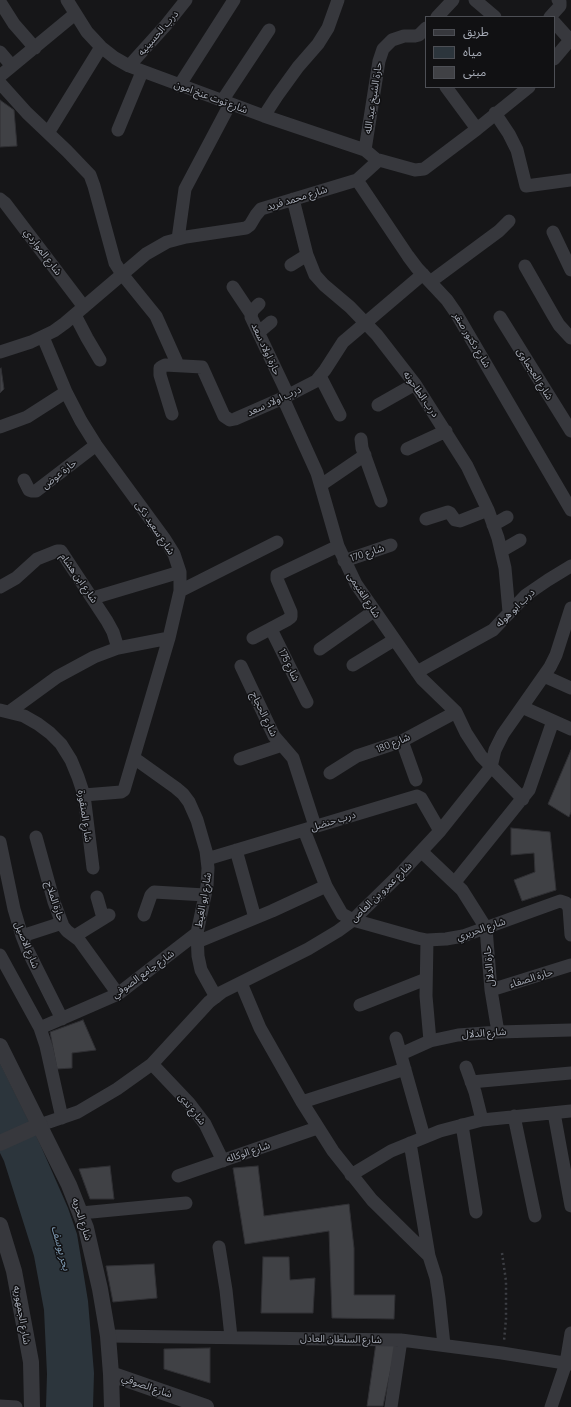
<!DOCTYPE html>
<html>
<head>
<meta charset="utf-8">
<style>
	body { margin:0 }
	#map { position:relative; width:571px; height:1407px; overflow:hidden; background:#161618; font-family:Barlow,"Noto Sans Arabic",sans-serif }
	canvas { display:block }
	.legend { position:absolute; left:425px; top:16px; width:130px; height:72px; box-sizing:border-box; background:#111113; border:1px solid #4d4f55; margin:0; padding:5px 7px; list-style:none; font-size:12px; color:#a8adb8 }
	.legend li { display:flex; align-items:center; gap:8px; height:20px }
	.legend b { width:20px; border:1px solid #4d4f55 }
</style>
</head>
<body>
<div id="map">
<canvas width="571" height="1407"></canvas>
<ul class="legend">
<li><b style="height:5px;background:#37383d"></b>طريق</li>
<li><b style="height:11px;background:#2c353c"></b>مياه</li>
<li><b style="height:11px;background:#404145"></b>مبنى</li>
</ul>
</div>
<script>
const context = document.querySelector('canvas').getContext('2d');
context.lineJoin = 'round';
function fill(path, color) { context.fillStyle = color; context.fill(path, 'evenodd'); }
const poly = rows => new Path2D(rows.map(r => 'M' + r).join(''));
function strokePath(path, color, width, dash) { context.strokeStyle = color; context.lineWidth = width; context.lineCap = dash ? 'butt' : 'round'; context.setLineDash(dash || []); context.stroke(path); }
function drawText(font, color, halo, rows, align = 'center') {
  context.font = font + ' Barlow,"Noto Sans Arabic",sans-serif'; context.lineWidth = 3; context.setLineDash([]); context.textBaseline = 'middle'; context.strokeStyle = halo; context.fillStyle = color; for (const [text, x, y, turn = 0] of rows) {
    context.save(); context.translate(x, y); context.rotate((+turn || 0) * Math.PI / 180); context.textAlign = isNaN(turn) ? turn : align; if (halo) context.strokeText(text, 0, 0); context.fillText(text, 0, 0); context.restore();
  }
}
const water = poly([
	[0,1063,40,1144,68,1208,77,1234,88,1301,94,1373,93,1407,46,1407,47,1374,44,1310,34,1256,4,1161,0,1153]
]);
const building = poly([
	[0,100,14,110,17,146,0,147,0,100],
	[1,368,4,389,0,393,0,369,1,368],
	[571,750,571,812,569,817,548,804,571,750],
	[511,828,550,832,556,890,522,901,514,880,535,872,534,853,511,855,511,828],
	[83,1020,96,1050,72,1053,72,1068,57,1069,50,1032,83,1020],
	[110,1166,114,1199,90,1199,79,1169,110,1166],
	[258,1166,264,1216,349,1204,354,1248,354,1295,395,1295,394,1319,332,1318,329,1231,245,1244,233,1168,258,1166],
	[263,1257,289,1257,290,1280,315,1278,313,1313,261,1313,263,1257],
	[154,1264,157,1298,113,1302,106,1266,154,1264],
	[376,1343,396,1345,383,1406,367,1406,376,1343],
	[210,1348,210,1383,164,1369,164,1349,210,1348]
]);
const path = poly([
	[502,1253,506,1281,506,1319,504,1341]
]);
const minor = poly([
	[67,0,87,32,101,47,115,58,129,66,264,116,365,150,377,160],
	[475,0,495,17],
	[0,2,14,24,35,48],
	[437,17,453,0],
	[550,17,560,6,560,2,558,0],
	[554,22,570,40],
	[0,52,12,66],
	[554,59,571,39],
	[129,66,166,25,186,0],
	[0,76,75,14],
	[0,83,27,113,67,151,90,175,94,186,115,263,122,274,156,316,178,365],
	[179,86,234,0],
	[446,87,477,129],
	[222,101,269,30],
	[495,113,509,134,517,150,526,186,571,180],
	[264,116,277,96,298,67,318,44,328,28,338,0],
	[118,130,142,72],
	[48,133,101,47],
	[365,150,379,61,383,49,392,40,404,36,415,36,419,35,426,28],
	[357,180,408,256,417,268,447,300,456,313,571,510],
	[0,199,5,203,84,307],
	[293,199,307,255,315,275,324,285,350,307,377,335,415,384,467,466,488,510,498,538,505,568,509,612],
	[553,232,571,270],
	[178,239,185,189,230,104],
	[291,265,307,255],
	[525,266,553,315,559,325,571,338],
	[430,282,499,231,509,221],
	[233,287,251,314],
	[259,304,252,311,251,317,288,395],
	[75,315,87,338,100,360],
	[500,317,571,431],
	[259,332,271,322],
	[43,337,66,392,81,421,96,445,164,538,174,554,180,572,180,591,169,638,124,790,121,792,84,795],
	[0,352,31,342,54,331,65,323,146,254,167,242,186,237,246,228,250,225,256,215,261,209,357,180,379,160,415,170,424,169,477,129,529,87],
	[320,376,340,415],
	[283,398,317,473,338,546,356,584,422,679,456,712,466,733,481,756,523,799],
	[378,405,415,384],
	[172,414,160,375,160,368,163,366,165,365,202,367,224,416,230,420,235,419,283,398,316,381,325,370,343,342,423,274],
	[0,427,27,417,66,392],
	[361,439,362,448,381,501],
	[407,449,446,431],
	[24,480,29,490,32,491,36,491,96,445],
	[321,485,365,455],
	[426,519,448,512,450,513,455,520,460,521,488,510],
	[493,525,507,517],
	[501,551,520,540],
	[344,561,391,545],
	[0,587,16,578,37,559,57,551,61,551,107,621,113,632,118,648],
	[180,591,277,542],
	[93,598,180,572],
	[271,629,307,702],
	[253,638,287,620,291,617,291,612,277,579,277,575,338,546],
	[320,649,374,611],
	[353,665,394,640],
	[241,666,274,736,293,758,315,826],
	[417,672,493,630,526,595,548,580,571,566],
	[544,676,571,688],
	[522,707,571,729],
	[0,710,24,716,38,724,50,733,61,744,71,760,78,777,84,795,93,868],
	[9,712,57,677,94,657,118,648,169,638],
	[402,741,416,780],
	[134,758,176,788,183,794,189,802,197,820,206,851,208,868,207,886,197,933,198,956,201,970,216,997],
	[240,759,282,745],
	[330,773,357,756,402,741,456,712],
	[304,830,326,886,342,914,353,920,417,938,427,940,446,939,463,936,560,901,566,903,569,908,571,935],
	[36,837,54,902,63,926,67,931,79,940,118,994],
	[0,842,14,909,22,936,27,949,62,1019],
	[236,850,255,918],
	[422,852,462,890,486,928,491,990,498,1032],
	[207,859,417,796,421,798,440,831],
	[455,882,529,790,553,721],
	[97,897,103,918],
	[144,915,151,895,154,892,205,895],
	[22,936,62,923],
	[75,936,109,915],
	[427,940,426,996,430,1041],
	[197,942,272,911,326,886],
	[0,955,40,1028,46,1046,62,1118],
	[241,983,260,1028,302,1102,333,1151,372,1200,429,1256],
	[491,990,571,965],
	[360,1005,426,979],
	[40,1028,118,994,197,933],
	[396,1038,424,1137],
	[401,1054,430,1041,458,1035,498,1032,571,1030],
	[152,1064,189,1103,205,1124,223,1161],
	[466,1067,475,1092,482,1120],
	[471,1082,571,1073],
	[302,1102,405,1069],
	[554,1113,571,1206],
	[514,1116,535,1216],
	[40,1125,78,1112,117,1089,152,1064,209,1002,222,992,308,949,338,931,353,920,400,874,440,831,491,767,495,750,503,734,550,667,556,655,571,608],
	[462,1125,476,1212],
	[410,1143,429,1256,436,1278,439,1298,444,1345],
	[351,1175,391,1151,440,1131,482,1120,571,1111],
	[178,1176,317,1128],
	[81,1213,186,1203],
	[219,1247,226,1290,231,1337],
	[108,1336,401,1340,502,1353,571,1364],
	[0,1406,16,1407],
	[391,1407,401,1340],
	[551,1407,566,1363,571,1333]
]);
const tertiary = poly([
	[0,1046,69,1185,86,1228,100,1289,108,1336,111,1374,112,1407],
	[0,1143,40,1125],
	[0,1225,14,1271,31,1362,32,1407],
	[111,1374,206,1407]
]);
const streetNames = [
	["درب الحسينيه",158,33,-49],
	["شارع توت عنخ امون",211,97,20],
	["حارة الشيخ عبد الله",373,98,-81],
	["شارع محمد فريد",297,198,-17],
	["شارع المواردي",43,252,53],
	["شارع دكتور صقر",472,340,59],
	["حارة اولاد سعد",266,349,65],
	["شارع العجماوى",535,374,58],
	["درب الطاحونه",421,394,55],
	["درب اولاد سعد",274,401,-25],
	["حارة عوض",59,474,-38],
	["شارع سعيد ذكى",155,528,56],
	["شارع 170",367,553,-18],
	["شارع ابن هشام",79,578,55],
	["شارع الغنيمى",364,595,57],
	["درب ابو هوله",515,608,-44],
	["شارع 175",289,665,64],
	["شارع الحجاج",264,714,64],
	["شارع 180",393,743,-22],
	["شارع المنقورة",85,816,82],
	["درب حنضل",333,821,-17],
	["شارع عمرو بن العاص",381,892,-44],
	["شارع ابو الغيط",203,900,-80],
	["حارة الملاح",55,901,72],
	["شارع الحريري",481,929,-19],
	["شارع الاصيل",27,945,68],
	["حارة الدلال",489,966,-95],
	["شارع جامع الصوفي",143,974,-36],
	["حارة الصفاء",531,978,-17],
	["شارع الدلال",484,1033,-4],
	["شارع ندى",192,1109,51],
	["شارع الوكاله",248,1152,-19],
	["شارع الحريه",82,1219,72],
	["شارع الجمهوريه",22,1315,80],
	["شارع السلطان العادل",341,1339,1],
	["شارع الصوفي",147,1386,19]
];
const waterNames = [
	["بحر يوسف",61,1248,75]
];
fill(water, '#2c353c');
fill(building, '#404145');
strokePath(building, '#303034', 1);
strokePath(path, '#3d3f44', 2.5, [2, 3]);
strokePath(minor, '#37383d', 13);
strokePath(tertiary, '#37383d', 16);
drawText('10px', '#a8adb8', '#111113', streetNames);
drawText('italic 11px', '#7f9bb3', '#111113', waterNames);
</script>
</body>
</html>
